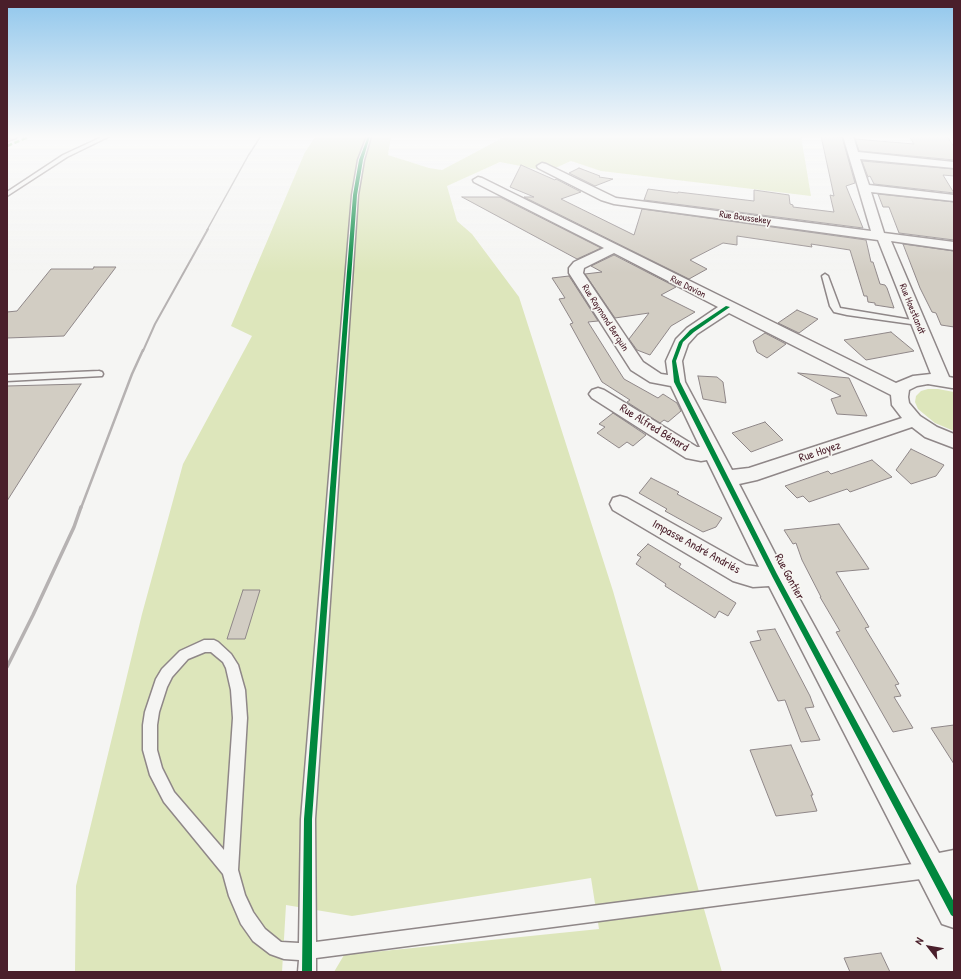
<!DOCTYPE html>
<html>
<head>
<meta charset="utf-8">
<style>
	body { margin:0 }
	#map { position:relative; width:961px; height:979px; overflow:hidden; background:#f5f5f3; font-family:"Patrick Hand",sans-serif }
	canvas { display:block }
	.frame { position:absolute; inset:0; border:8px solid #4a1f2b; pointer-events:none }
	.north { position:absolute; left:909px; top:927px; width:40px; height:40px; -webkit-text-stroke:3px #f6f6f2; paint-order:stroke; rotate:301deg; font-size:11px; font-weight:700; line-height:16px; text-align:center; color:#4a1f2b }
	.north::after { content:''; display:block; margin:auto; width:14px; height:18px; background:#4a1f2b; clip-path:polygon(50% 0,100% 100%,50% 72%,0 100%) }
</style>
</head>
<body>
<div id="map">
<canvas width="961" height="979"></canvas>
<div class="frame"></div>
<div class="north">N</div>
</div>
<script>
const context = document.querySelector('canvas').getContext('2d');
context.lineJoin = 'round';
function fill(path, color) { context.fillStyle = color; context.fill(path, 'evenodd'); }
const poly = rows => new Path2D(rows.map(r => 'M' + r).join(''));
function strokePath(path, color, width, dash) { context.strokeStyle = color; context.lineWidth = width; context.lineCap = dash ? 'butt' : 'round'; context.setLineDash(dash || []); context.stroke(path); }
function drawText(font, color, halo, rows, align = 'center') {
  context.font = font + ' "Patrick Hand",sans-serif'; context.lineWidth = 3.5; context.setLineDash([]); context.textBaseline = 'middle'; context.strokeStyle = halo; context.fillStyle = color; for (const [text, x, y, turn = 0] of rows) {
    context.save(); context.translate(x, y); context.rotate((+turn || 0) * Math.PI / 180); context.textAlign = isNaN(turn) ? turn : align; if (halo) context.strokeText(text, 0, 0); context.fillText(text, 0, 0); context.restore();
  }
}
const green = poly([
	[316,136,391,136,388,155,429,168,442,170,506,136,801,136,811,196,601,171,571,161,553,169,542,166,536,169,500,162,447,186,457,221,472,234,519,297,613,591,722,972,334,972,344,955,599,929,591,878,352,916,286,905,282,972,75,972,76,886,142,614,183,464,252,336,231,326,305,152],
	[928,389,938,389,954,392,954,431,935,423,918,409,915,402,916,396,921,391]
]);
const building = poly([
	[821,136,842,137,855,183,846,186,863,228,644,200,648,189,678,193,678,192,754,201,754,190,789,195,790,204,793,205,793,207,834,212,830,195,834,196,821,136],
	[909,136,947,136,954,147,954,160,859,151,855,139,914,144,909,136],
	[862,161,954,169,954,176,943,175,954,193,874,184,870,176,868,177,862,161],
	[521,165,555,180,556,179,581,192,561,199,634,235,642,209,866,240,871,262,873,262,880,284,885,285,887,288,894,308,875,305,875,303,868,302,867,296,864,296,850,250,811,244,812,247,737,236,737,245,723,243,690,260,707,269,689,279,524,197,534,197,510,187,521,165],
	[579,168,600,176,599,177,613,179,595,186,569,173,579,168],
	[878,194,954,202,954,240,899,233,889,207,883,207,878,194],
	[462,197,500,197,601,248,577,259,462,197],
	[903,244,954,251,954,327,941,325,936,313,932,312,920,288,903,244],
	[614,255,676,287,661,295,695,312,671,326,650,355,637,350,629,339,649,313,615,318,585,274,602,272,591,266,614,255],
	[94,267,116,267,64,336,7,338,7,312,17,311,51,269,93,269,94,267],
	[569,276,598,321,588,322,624,379,658,398,663,394,677,403,681,411,668,422,664,420,660,423,627,402,630,400,602,382,570,324,573,323,559,299,565,298,552,278,569,276],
	[797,310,818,319,799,333,778,323,797,310],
	[891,332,914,351,866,360,844,340,891,332],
	[765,333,786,344,767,358,757,352,753,341,765,333],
	[798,373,849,378,867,416,837,414,831,399,841,396,798,373],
	[698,376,717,377,723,382,726,403,703,399,698,376],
	[81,384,7,501,7,386,81,384],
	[613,413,646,435,633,446,627,442,619,448,597,433,605,427,599,424,613,413],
	[765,422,783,440,751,452,732,433,765,422],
	[911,449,944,465,936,476,911,484,896,470,911,449],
	[872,460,892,477,850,492,847,489,809,502,803,496,797,498,785,486,828,471,831,474,872,460],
	[651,478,679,492,677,494,722,518,716,527,703,532,665,511,667,509,639,493,651,478],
	[839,524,869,569,836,572,869,627,865,628,899,684,895,685,901,696,894,697,913,728,893,732,836,632,840,631,820,597,821,597,802,560,796,543,793,544,784,530,839,524],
	[648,544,681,564,679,567,736,603,728,616,719,611,715,618,665,586,666,584,636,564,641,557,637,555,648,544],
	[243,590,260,590,245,639,227,639,243,590],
	[775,629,810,696,814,707,805,708,820,740,801,742,785,700,778,701,750,642,761,640,757,631,775,629],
	[954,725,954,764,931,728,954,725],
	[791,745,813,795,811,795,817,811,776,816,750,750,791,745],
	[881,953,890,972,850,972,844,958,881,953]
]);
const lane = poly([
	[104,136,110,136,67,157,7,196,7,192,63,155,104,136],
	[367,136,371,136,364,160,358,195,315,819,316,942,928,862,934,864,936,870,934,876,928,878,316,958,316,972,298,972,299,960,284,959,270,954,253,941,241,924,229,896,223,874,164,802,150,775,143,750,143,725,145,712,156,679,162,669,180,651,204,640,214,640,218,642,231,654,238,665,245,690,247,718,238,870,245,895,253,912,265,929,281,942,299,943,301,819,352,195,358,160,367,136],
	[205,652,211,652,223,662,226,668,231,690,233,718,224,850,174,792,162,768,157,750,157,725,159,712,167,687,172,677,188,659,205,652],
	[825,274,828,276,840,308,918,321,922,323,918,325,847,315,834,312,830,306,822,276,825,274],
	[99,371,102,372,103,374,102,376,7,381,7,375,99,371]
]);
const street = poly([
	[843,136,853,136,858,152,954,162,954,168,860,159,869,185,954,195,954,201,871,192,884,233,954,242,954,250,891,241,949,377,954,378,954,388,952,388,928,384,917,386,909,390,908,397,909,403,920,416,937,427,954,434,954,448,925,437,912,427,757,480,739,484,783,569,939,853,954,850,954,928,942,924,769,586,753,587,733,581,613,510,610,504,613,498,620,496,627,498,746,565,759,567,707,460,701,461,686,458,592,398,589,394,592,390,598,388,604,390,697,447,700,447,671,386,650,382,631,370,569,273,569,268,574,262,604,248,474,182,473,180,478,177,482,178,896,383,913,376,931,374,878,240,614,204,601,200,538,168,537,166,542,163,546,164,616,198,871,231,843,136],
	[614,253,718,307,687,328,676,339,666,361,668,375,661,374,643,362,583,273,584,268,614,253],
	[729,313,891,395,892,405,902,418,749,468,732,470,685,382,682,361,688,344,697,334,729,313]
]);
const primary = poly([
	[7,136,17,136,16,138,7,141,7,136]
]);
const railFar3 = poly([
	[207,230,248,156,261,136]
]);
const railFar2 = poly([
	[143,351,155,324,208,229]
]);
const railFar1 = poly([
	[81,508,132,374,143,350]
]);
const rail = poly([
	[7,667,33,615,74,527,81,507]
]);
const quiet = poly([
	[7,146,31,136]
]);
const cycleway = poly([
	[368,136,370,136,363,160,357,195,312,819,312,972,302,972,304,819,353,195,359,160,368,136],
	[726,306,730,307,694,332,683,342,676,361,680,382,777,574,954,902,954,917,951,915,773,578,674,382,672,361,679,342,690,330,726,306]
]);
const farStreetnames = [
	["Rue Boussekey",745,218,8],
	["Rue Davion",688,287,27],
	["Rue Hoestlandt",912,309,68],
	["Rue Raymond Berquin",605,318,57]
];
const streetNames = [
	["Rue Alfred Bénard",654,428,32],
	["Rue Hoyez",820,452,-19],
	["Impasse André Andriés",696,547,29],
	["Rue Gontier",789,577,62]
];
fill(green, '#dde6bb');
fill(building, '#d2cdc3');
strokePath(building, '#8f8788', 1);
strokePath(lane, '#8f8788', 3);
strokePath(street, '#8f8788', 3);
strokePath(primary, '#8f8788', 3);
fill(lane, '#f5f5f3');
fill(street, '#f5f5f3');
fill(primary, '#efebe4');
strokePath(railFar3, '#b6b2b2', 1.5);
strokePath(railFar2, '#b6b2b2', 2);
strokePath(railFar1, '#b6b2b2', 2.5);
strokePath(rail, '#b6b2b2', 3.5);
strokePath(quiet, '#58b947', 2.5, [5.5, 2.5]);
fill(cycleway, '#00873e');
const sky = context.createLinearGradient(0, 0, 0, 273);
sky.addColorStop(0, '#91c7ec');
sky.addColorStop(0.5, '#fafafa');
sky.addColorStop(1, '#fafafa00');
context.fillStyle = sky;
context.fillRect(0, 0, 961, 273);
drawText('10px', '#4a1f2b', '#f6f6f2', farStreetnames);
drawText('12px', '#4a1f2b', '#f6f6f2', streetNames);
</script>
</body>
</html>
